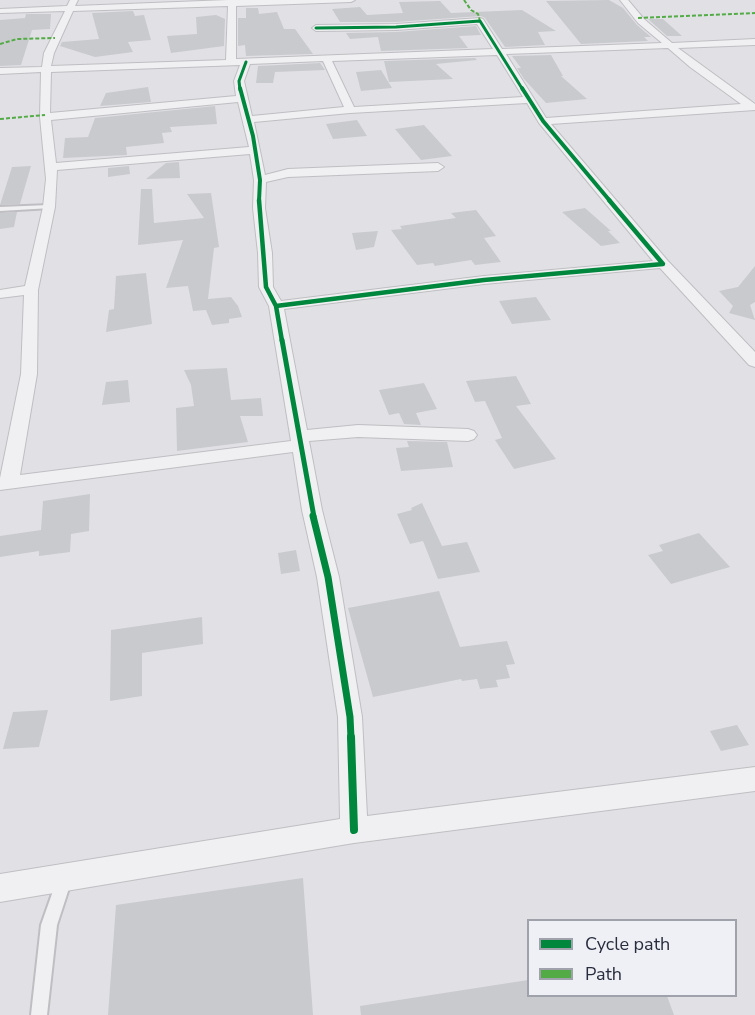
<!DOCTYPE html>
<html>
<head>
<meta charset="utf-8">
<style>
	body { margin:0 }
	#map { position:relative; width:755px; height:1015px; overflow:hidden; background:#e1e1e5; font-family:"Nunito Sans",sans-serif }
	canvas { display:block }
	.legend { position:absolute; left:527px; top:919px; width:210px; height:78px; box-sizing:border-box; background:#eef0f5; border:2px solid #9fa2ab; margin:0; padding:8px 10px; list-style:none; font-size:18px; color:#292c3d }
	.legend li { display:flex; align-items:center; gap:12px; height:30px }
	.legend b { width:30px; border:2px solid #9fa2ab }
</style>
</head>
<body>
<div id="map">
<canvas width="755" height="1015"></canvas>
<ul class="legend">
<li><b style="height:8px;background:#00873e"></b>Cycle path</li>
<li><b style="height:8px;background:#53ab46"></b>Path</li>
</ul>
</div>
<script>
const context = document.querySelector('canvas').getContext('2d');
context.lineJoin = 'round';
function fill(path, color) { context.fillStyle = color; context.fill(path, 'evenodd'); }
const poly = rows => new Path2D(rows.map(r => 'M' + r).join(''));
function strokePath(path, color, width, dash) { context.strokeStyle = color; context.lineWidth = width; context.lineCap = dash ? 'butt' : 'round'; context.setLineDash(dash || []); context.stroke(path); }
const building = poly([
	[609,0,623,8,637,25,651,37,644,37,648,41,581,44,546,1],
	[440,1,451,13,522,10,556,31,538,32,545,45,505,47,485,18,481,16,396,22,340,22,332,9,360,7,367,15,403,13,399,2],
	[246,8,258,8,259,14,277,12,284,29,295,29,313,54,246,56,245,45,238,46,238,18,246,18],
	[133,11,135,16,144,15,151,40,128,42,133,52,95,57,60,46,62,42,99,39,92,13],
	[26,14,51,14,50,29,32,30,21,65,0,66,0,20,25,18],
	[216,15,225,19,224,46,171,53,167,36,197,34,196,17],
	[648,19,663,19,682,36,667,36],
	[476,26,481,35,459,36,468,48,381,51,378,37,350,39,346,33,396,32],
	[551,55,563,76,561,76,587,99,546,103,524,79,517,68,521,68,512,56],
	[475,58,477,60,436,64,453,79,389,82,384,61],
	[320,63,325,70,275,72,273,83,256,83,258,66],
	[381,70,392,88,361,91,356,72],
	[148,87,151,102,100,106,106,93],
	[215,106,217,124,170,127,172,132,162,133,164,143,126,147,127,155,63,158,65,138,88,137,95,118],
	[357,120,367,136,333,139,326,124],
	[424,125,452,156,421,160,395,129],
	[179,162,180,178,146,179,166,163],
	[31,166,20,204,0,205,12,167],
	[129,166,130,174,108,177,108,168],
	[141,189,152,189,154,223,204,218,187,194,211,193,219,247,214,248,208,299,231,297,238,306,242,317,229,319,229,323,212,325,206,310,193,311,188,286,166,288,183,240,138,245],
	[585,208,611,231,608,231,620,243,601,246,562,212],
	[476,210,496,236,484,238,501,262,475,265,471,260,435,266,433,263,417,265,391,230,402,229,400,226,456,218,451,213],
	[17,212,14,227,0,229,0,213],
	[378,231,374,247,356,250,352,233],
	[755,266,755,302,750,305,755,320,729,313,733,306,719,291,738,287],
	[146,273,152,324,106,332,109,310,114,309,116,276],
	[536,297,551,320,512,324,499,301],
	[227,368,231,400,261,398,263,416,240,416,248,442,177,451,176,408,194,406,191,385,184,370],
	[516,376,531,404,516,406,556,459,514,469,495,440,502,438,485,401,475,402,466,381],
	[128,380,130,402,102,405,106,382],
	[424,383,437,409,416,413,421,425,404,424,399,413,389,415,379,390],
	[407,441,447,442,453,467,401,471,396,448,409,447],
	[90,494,89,531,71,534,70,552,39,556,39,551,0,557,0,536,41,530,43,501],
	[422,503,442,546,467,542,480,572,438,579,423,541,410,544,397,514,412,510,411,508],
	[699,533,730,567,671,584,648,555,663,551,659,545],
	[296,550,300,571,281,574,278,553],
	[439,591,460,647,507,641,515,664,506,665,510,678,496,680,498,687,480,689,477,679,462,681,461,679,373,697,348,608],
	[202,617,203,644,142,653,142,696,110,701,111,630],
	[48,710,39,747,3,749,13,712],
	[737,725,749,745,721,751,710,731],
	[303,878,313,1015,108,1015,116,905],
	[528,980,528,996,667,996,674,1015,361,1015,360,1006]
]);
const service = poly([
	[49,205,51,206,51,208,0,211,0,207,49,205],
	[64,871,69,874,72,879,57,925,47,1015,31,1015,41,925,59,874,64,871]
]);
const minor = poly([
	[70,0,78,0,75,6,228,0,355,0,351,2,236,6,236,59,493,49,477,24,396,30,316,31,312,28,316,25,396,24,480,18,483,19,502,49,662,43,638,23,620,0,628,0,644,19,672,43,755,39,755,45,678,48,755,104,755,110,551,124,668,261,755,352,755,367,749,365,660,268,484,284,284,309,307,430,358,425,468,429,474,431,477,435,474,439,468,441,358,437,309,441,322,510,339,577,362,717,367,816,755,767,755,791,354,843,0,902,0,874,340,819,338,717,317,577,302,510,293,452,0,490,0,478,21,374,24,295,0,298,0,290,25,286,43,207,46,179,40,117,41,72,0,74,0,68,42,67,44,53,65,11,0,13,0,9,67,6,70,0],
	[228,6,226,60,51,66,54,53,73,11,228,6],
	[668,48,690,67,741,104,546,118,506,54,668,48],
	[497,55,523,97,354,107,332,61,497,55],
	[323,61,344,107,252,116,244,81,250,64,323,61],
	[240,65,234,81,236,96,50,113,51,72,240,65],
	[238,102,249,147,56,163,51,120,238,102],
	[527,103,539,123,653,261,484,276,281,301,273,287,272,253,265,208,266,182,288,177,438,171,444,167,438,163,288,169,265,175,254,122,350,113,527,103],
	[250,154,254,180,253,208,258,253,259,287,269,306,291,441,20,475,37,374,38,290,55,207,57,170,250,154]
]);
const quiet = poly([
	[464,0,471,10,478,14,480,21],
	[638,18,755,13],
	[0,44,17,39,55,38],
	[0,119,45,115]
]);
const cyclewayFar5 = poly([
	[316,28,396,27,480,21,523,90],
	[240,90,239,81,246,62]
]);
const cyclewayFar4 = poly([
	[240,88,253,136,260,180,259,201],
	[522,88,543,121,610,201]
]);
const cyclewayFar3 = poly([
	[259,200,266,287,276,306,282,341],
	[276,306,484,280,663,264,609,200]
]);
const cyclewayFar2 = poly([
	[282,340,314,517]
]);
const cyclewayFar1 = poly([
	[313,516,328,577,350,717,351,738]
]);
const cycleway = poly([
	[351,737,354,830]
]);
fill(building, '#c9cace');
strokePath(service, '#bfbfc3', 4);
strokePath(minor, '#bfbfc3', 2);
fill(service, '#f0f0f2');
fill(minor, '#f0f0f2');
strokePath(quiet, '#53ab46', 2, [4, 2]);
strokePath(cyclewayFar5, '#00873e', 3);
strokePath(cyclewayFar4, '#00873e', 4);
strokePath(cyclewayFar3, '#00873e', 4.5);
strokePath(cyclewayFar2, '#00873e', 5);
strokePath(cyclewayFar1, '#00873e', 7);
strokePath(cycleway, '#00873e', 8);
</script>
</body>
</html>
